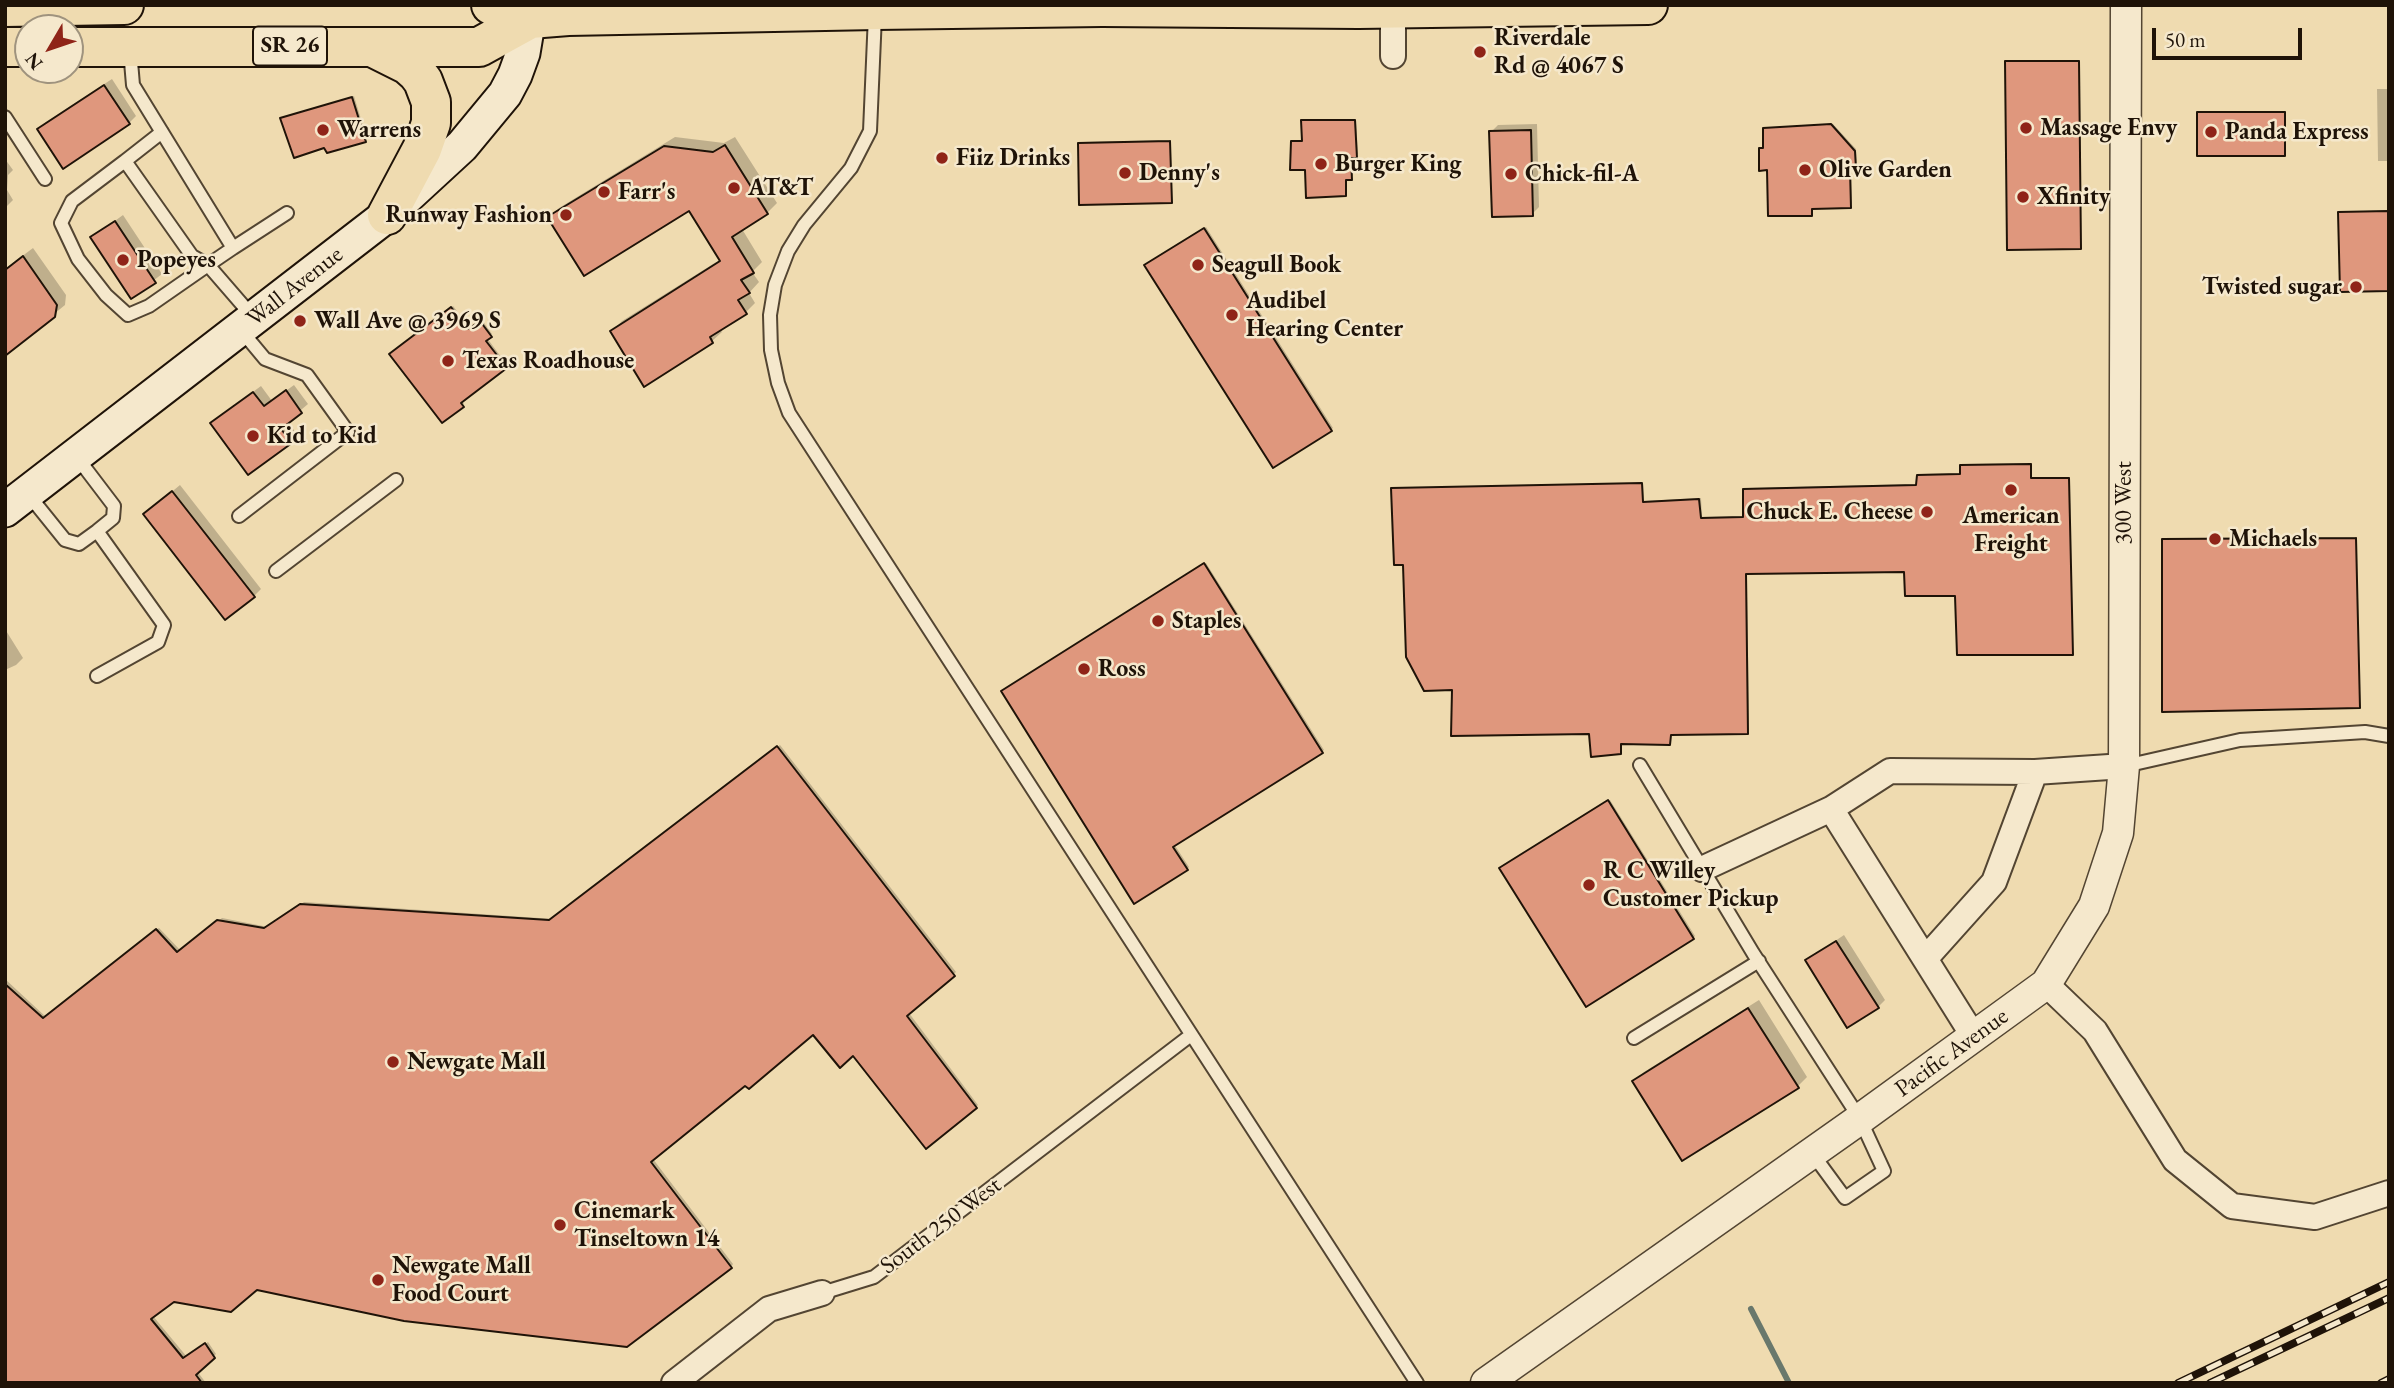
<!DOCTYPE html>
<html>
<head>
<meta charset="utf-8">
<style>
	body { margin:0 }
	#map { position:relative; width:2394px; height:1388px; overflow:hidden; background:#efdbb0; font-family:"EB Garamond",serif }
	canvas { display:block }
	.frame { position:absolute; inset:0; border:7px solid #1f1308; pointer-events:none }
	.north { position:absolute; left:14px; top:14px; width:70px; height:70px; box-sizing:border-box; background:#f5e8cc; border:2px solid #9f937e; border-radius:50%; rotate:231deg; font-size:19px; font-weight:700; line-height:28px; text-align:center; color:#1f1308 }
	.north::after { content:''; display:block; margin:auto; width:24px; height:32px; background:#8f2418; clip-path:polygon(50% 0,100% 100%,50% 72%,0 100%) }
	.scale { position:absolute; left:2152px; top:28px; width:150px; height:32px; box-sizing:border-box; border:4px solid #1f1308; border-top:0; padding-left:9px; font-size:21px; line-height:24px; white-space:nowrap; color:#1f1308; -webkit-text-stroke:5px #f5e8cc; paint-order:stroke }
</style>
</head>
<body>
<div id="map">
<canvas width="2394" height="1388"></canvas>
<div class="frame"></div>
<div class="north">N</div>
<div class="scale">50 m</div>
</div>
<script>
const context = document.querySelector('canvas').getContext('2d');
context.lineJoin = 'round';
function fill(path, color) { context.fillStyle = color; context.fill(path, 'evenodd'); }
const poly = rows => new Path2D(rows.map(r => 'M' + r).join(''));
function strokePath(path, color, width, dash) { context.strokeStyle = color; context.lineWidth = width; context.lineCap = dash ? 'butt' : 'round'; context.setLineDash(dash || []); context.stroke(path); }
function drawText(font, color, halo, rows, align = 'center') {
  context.font = font + ' "EB Garamond",serif'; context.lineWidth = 5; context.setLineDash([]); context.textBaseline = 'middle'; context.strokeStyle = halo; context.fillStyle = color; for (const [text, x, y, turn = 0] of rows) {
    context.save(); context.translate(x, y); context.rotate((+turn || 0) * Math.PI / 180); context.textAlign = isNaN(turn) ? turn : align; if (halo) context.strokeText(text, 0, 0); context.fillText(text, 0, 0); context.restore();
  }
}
const shadow = poly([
	[2008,60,2080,60,2081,248,2007,62],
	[112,79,136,116,129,123,39,129,46,122],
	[2377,89,2389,89,2389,161,2378,161],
	[354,96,367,139,366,141,325,146,282,118],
	[2201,111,2286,111,2286,152,2284,154,2199,112],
	[1304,119,1356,119,1358,154,1352,156,1353,176,1347,178,1345,194,1307,168,1292,142,1304,140],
	[1537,124,1539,207,1532,214,1491,132,1498,125],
	[1833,124,1856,149,1857,166,1851,167,1852,204,1813,207,1811,214,1768,169,1761,149,1765,147,1765,129],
	[675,137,724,143,735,137,777,203,767,213,742,229,762,262,752,272,759,282,749,293,755,303,746,312,720,329,722,332,712,341,645,385,612,331,622,321,721,259,690,208,549,218,559,208],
	[1171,140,1171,201,1079,143,1081,142],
	[5,159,13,170,8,175,7,190,13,200,5,208],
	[2389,210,2389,290,2340,212],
	[123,215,162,274,132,297,93,237],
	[1206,227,1333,428,1273,466,1148,264],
	[33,248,66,295,65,305,5,354,5,269],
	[453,306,471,329,482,320,492,334,487,338,507,365,462,401,464,404,443,420,392,354],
	[294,385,308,404,288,421,297,435,290,442,219,417,261,386,272,401],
	[2032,463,2032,477,2070,477,2072,653,1906,570,1747,572,1749,731,1672,733,1669,743,1622,743,1621,753,1591,732,1453,688,1405,563,1393,488,1643,483,1644,501,1701,498,1702,517,1744,516,1747,488,1917,484,1920,474,1962,473,1964,464],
	[180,485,261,589,254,596,145,514],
	[2357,537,2359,707,2164,540,2165,538],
	[1206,563,1324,750,1174,844,1189,867,1187,869,1005,689],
	[5,629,23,658,16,665,5,670],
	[780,745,956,972,909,1013,978,1105,976,1107,853,1054,814,1033,745,1084,653,1159,733,1264,731,1267,257,1288,173,1301,153,1316,187,1357,208,1342,216,1354,197,1371,206,1383,5,1383,5,979,46,1017,159,928,181,951,222,918,268,927,304,902,554,919],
	[1610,800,1695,936,1693,938,1503,867],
	[1844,935,1885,1000,1878,1007,1807,960],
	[1759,1000,1807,1077,1797,1087,1634,1082,1644,1072]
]);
const stream = poly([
	[1751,1309,1789,1383]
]);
const building = poly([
	[2005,61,2079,61,2081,249,2007,250,2005,61],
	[104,85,130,124,63,169,37,129,104,85],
	[352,97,366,142,327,153,324,148,294,158,280,118,352,97],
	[2197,112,2285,112,2285,156,2197,156,2197,112],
	[1301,120,1355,120,1357,158,1351,158,1352,180,1346,180,1346,196,1306,198,1305,170,1290,170,1291,141,1302,141,1301,120],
	[1831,124,1855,151,1856,169,1850,169,1851,208,1812,209,1812,216,1768,216,1767,170,1759,171,1759,148,1763,148,1763,128,1831,124],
	[1531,130,1533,216,1492,217,1489,131,1531,130],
	[1170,141,1172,203,1079,205,1078,143,1170,141],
	[725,145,768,214,732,237,754,273,741,280,750,293,738,300,747,314,710,337,713,343,644,387,610,331,720,261,689,211,584,276,547,217,664,146,713,152,725,145],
	[2389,211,2389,291,2340,292,2338,212,2389,211],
	[115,221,156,283,131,299,90,237,115,221],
	[1204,228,1332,431,1273,468,1144,265,1204,228],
	[23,256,57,305,55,317,5,356,5,270,23,256],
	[451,307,468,329,480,321,492,337,486,341,507,368,461,403,464,407,442,423,389,354,451,307],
	[286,390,302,413,281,429,292,443,248,475,210,423,253,392,264,406,286,390],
	[2031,464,2031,478,2069,478,2073,655,1957,655,1955,596,1905,596,1904,572,1746,574,1748,734,1671,735,1670,745,1621,744,1621,754,1591,757,1589,734,1451,736,1452,690,1424,691,1406,657,1403,565,1394,565,1391,488,1642,483,1643,502,1699,499,1701,518,1743,517,1743,489,1916,485,1917,475,1960,474,1960,465,2031,464],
	[172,491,255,597,225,620,143,514,172,491],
	[2356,538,2360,708,2162,712,2162,539,2356,538],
	[1204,563,1323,753,1173,847,1188,870,1134,904,1001,691,1204,563],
	[777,746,955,976,907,1016,977,1108,926,1149,853,1056,840,1068,813,1035,749,1089,745,1086,651,1162,732,1268,627,1347,404,1321,257,1290,231,1312,174,1302,151,1319,183,1358,205,1343,215,1358,196,1375,202,1383,5,1383,5,984,43,1018,156,929,177,952,217,920,264,928,300,904,549,920,777,746],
	[1608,800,1694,939,1586,1007,1499,868,1608,800],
	[1836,941,1879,1008,1847,1028,1805,960,1836,941],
	[1748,1008,1799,1088,1682,1161,1632,1081,1748,1008]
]);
const service = poly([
	[875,15,870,131,851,168,804,225,788,251,775,285,770,315,771,350,778,383,789,413,1417,1383],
	[130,50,133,85,233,248,208,265,253,317],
	[5,117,45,179],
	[125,161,72,201,61,223,78,259,106,295,128,315,149,306,208,265,192,256,125,161,162,132],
	[233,248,287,213],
	[28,494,65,540,79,544,97,531,113,518,114,506,76,456],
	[239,516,348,432,307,375,265,359,240,329],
	[97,531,164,625,158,642,97,676],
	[276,571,396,480],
	[1640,765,1753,953,1860,1119,1884,1171,1845,1198,1812,1153],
	[2125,766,2240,740,2365,732,2389,736],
	[1634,1038,1759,961],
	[822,1293,874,1277,1191,1035]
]);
const minor = poly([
	[1393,5,1393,56],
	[2035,772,2124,766],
	[1702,869,1831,809],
	[1925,959,1994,882,2035,772,1890,771,1831,809,1974,1037],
	[2046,984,2095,1031,2175,1160,2232,1206,2315,1217,2389,1193],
	[674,1383,769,1309,822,1293]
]);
const tertiary = poly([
	[1486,1383,1860,1119,2046,984,2094,906,2118,833,2124,766,2126,5]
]);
const secondary = poly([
	[5,510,386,216,462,146,505,94,515,75,523,53,531,5]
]);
const primary = poly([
	[491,5,530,19,568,16,876,10,1102,7,1359,9,1648,5],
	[5,7,124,5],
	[5,47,28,47],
	[70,47,479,47,530,19],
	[372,47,408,65,417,73,423,81,431,102,431,123,422,149,387,215]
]);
const rail = poly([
	[2178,1383,2389,1282],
	[2210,1383,2389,1298],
	[2381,1383,2389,1379]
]);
const markers = [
	[1480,52,7,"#8f2418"],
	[2026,128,7,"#8f2418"],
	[323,130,7,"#8f2418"],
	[2211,132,7,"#8f2418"],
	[942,158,7,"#8f2418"],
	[1321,164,7,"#8f2418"],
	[1805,170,7,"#8f2418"],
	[1125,173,7,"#8f2418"],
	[1511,174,7,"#8f2418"],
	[734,188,7,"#8f2418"],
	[604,192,7,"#8f2418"],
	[2023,197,7,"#8f2418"],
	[566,215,7,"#8f2418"],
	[123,260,7,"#8f2418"],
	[1198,265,7,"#8f2418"],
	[2356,287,7,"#8f2418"],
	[1232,315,7,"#8f2418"],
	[300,321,7,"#8f2418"],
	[448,361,7,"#8f2418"],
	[253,436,7,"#8f2418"],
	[2011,490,7,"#8f2418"],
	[1927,512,7,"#8f2418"],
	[2215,539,7,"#8f2418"],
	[1158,621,7,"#8f2418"],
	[1084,669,7,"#8f2418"],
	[1589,885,7,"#8f2418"],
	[393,1062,7,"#8f2418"],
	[560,1225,7,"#8f2418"],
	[378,1280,7,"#8f2418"]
];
const shields = [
	[290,46,74]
];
const shieldNames = [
	["SR 26",290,46]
];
const poiNames = [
	["Riverdale",1494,38],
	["Rd @ 4067 S",1494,66],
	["Massage Envy",2040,128],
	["Warrens",337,130],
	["Panda Express",2225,132],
	["Fiiz Drinks",956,158],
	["Burger King",1335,164],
	["Olive Garden",1819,170],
	["Denny's",1139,173],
	["Chick-fil-A",1525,174],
	["AT&T",748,188],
	["Farr's",618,192],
	["Xfinity",2037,197],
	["Runway Fashion",552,215,"right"],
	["Popeyes",137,260],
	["Seagull Book",1212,265],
	["Twisted sugar",2342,287,"right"],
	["Audibel",1246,301],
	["Hearing Center",1246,329],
	["Wall Ave @ 3969 S",314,321],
	["Texas Roadhouse",462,361],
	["Kid to Kid",267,436],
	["Chuck E. Cheese",1913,512,"right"],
	["American",2011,516,"center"],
	["Freight",2011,544,"center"],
	["Michaels",2229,539],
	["Staples",1172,621],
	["Ross",1098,669],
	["R C Willey",1603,871],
	["Customer Pickup",1603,899],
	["Newgate Mall",407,1062],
	["Cinemark",574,1211],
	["Tinseltown 14",574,1239],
	["Newgate Mall",392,1266],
	["Food Court",392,1294]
];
const streetNames = [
	["Wall Avenue",295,287,-38],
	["300 West",2124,503,-90],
	["Pacific Avenue",1952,1053,-36],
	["South 250 West",941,1226,-37]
];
fill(shadow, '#0003');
strokePath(stream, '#69786c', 6);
fill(building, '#df977d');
strokePath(building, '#1f1308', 2);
strokePath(service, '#534532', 16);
strokePath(minor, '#534532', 28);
strokePath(tertiary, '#534532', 33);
strokePath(secondary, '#1f1308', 37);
strokePath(primary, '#1f1308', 42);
strokePath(service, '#f5e8cc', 12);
strokePath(minor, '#f5e8cc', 24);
strokePath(tertiary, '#f5e8cc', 30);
strokePath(secondary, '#f5e8cc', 33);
strokePath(primary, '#efdbb0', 38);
strokePath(rail, '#1f1308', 8);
strokePath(rail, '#f5e8cc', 5, [16]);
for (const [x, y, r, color] of markers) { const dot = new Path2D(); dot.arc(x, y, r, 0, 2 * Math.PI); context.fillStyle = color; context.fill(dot); strokePath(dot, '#f5e8cc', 2.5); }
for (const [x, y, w] of shields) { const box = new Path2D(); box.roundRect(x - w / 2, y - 19.5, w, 39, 5); context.fillStyle = '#f5e8cc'; context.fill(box); strokePath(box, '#1f1308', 2); }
drawText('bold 23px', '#1f1308', null, shieldNames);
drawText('bold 24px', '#1f1308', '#f5e8cc', poiNames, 'left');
drawText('24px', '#1f1308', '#f5e8cc', streetNames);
</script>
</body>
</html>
